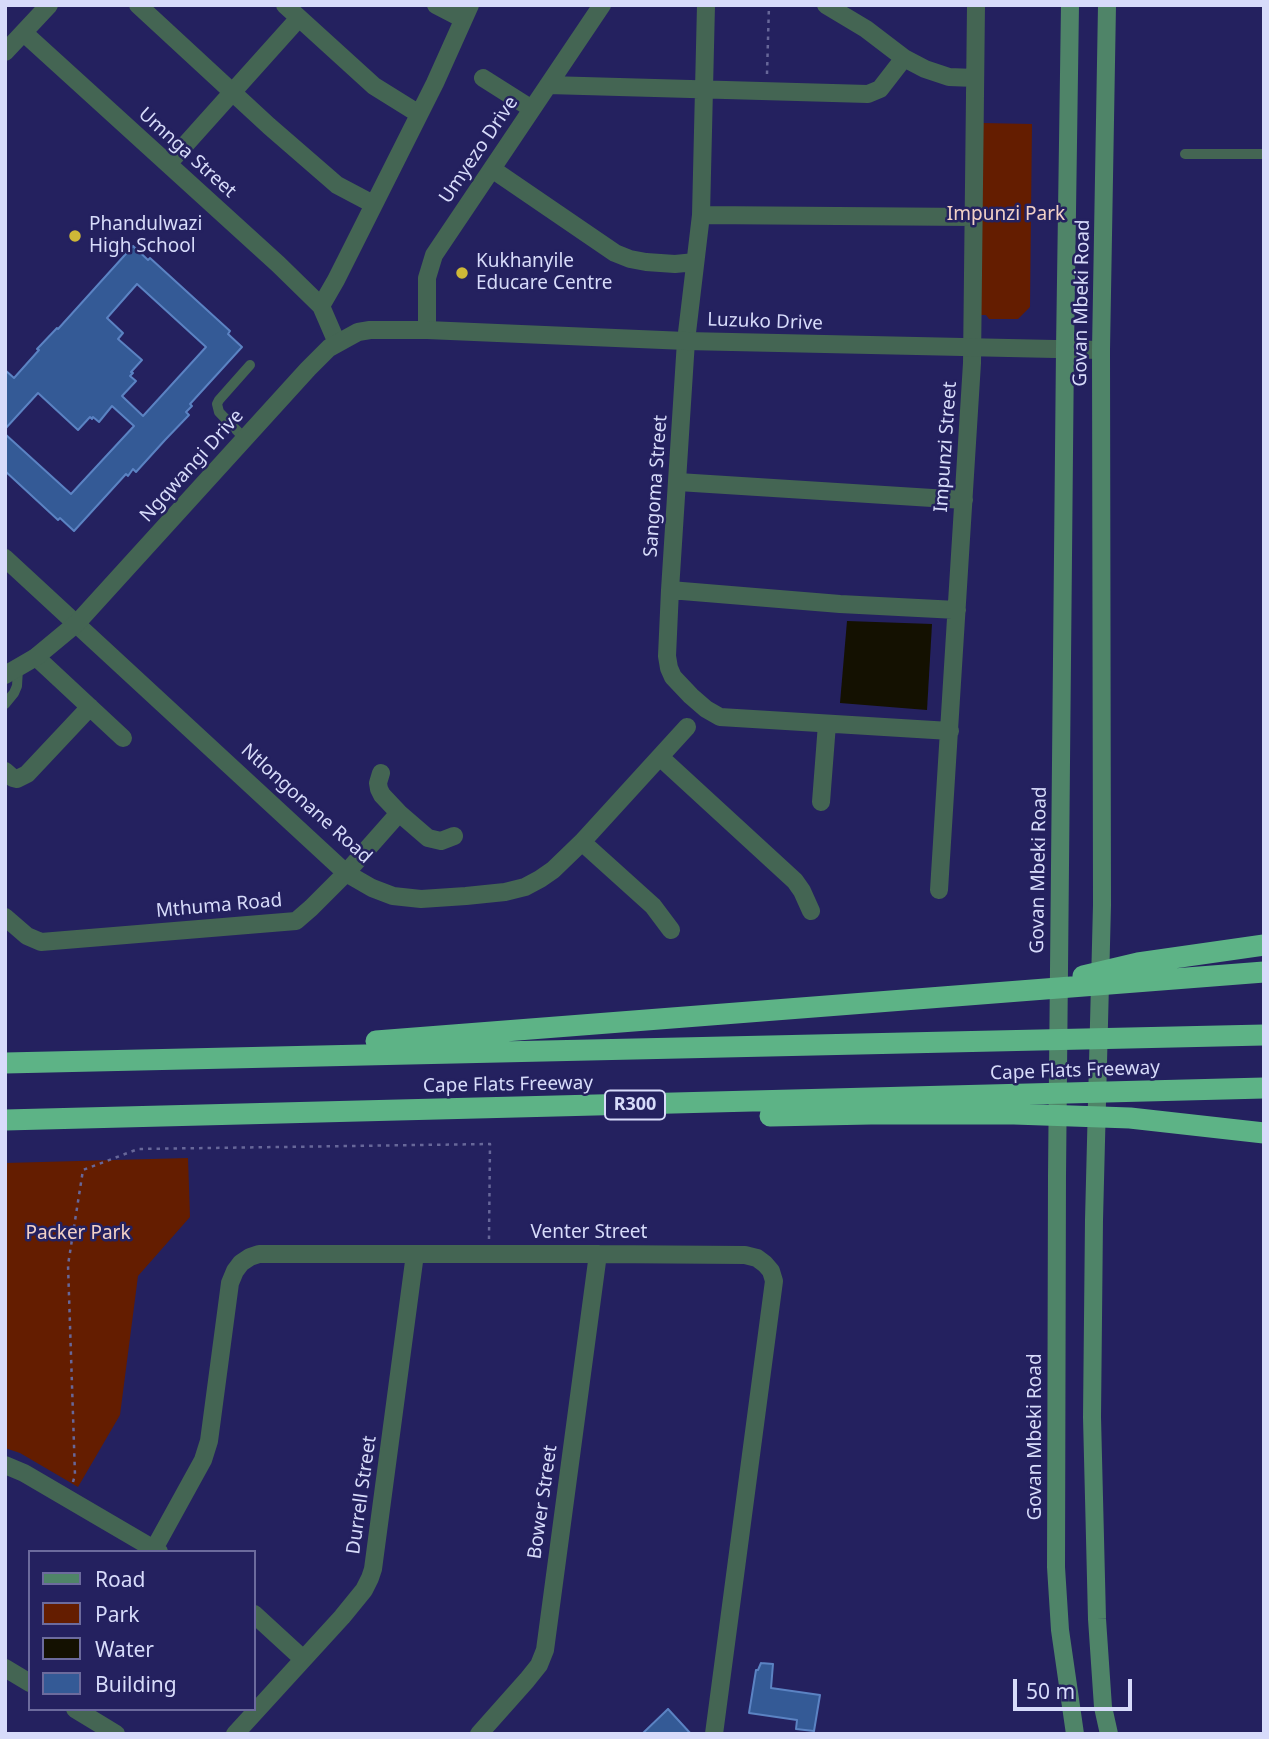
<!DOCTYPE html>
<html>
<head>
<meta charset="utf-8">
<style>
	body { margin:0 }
	#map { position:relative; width:1269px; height:1739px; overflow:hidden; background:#24215f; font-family:"Noto Sans",sans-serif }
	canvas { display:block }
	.frame { position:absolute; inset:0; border:7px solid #d7dbfa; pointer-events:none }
	.legend { position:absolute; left:28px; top:1550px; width:228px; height:161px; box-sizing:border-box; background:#24215f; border:2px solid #6c6b9d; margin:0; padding:9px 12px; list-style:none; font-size:21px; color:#d7dbfa }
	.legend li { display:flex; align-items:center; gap:14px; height:35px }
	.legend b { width:35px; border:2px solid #6c6b9d }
	.scale { position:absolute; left:1013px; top:1679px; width:119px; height:32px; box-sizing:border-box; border:4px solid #d7dbfa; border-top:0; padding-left:9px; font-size:21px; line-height:24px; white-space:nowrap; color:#d7dbfa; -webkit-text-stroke:5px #24215f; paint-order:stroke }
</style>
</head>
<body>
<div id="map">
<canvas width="1269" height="1739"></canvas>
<div class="frame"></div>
<ul class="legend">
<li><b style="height:9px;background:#4f8468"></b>Road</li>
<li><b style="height:19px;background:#641d00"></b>Park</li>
<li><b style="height:19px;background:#141101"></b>Water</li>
<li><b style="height:19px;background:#345a96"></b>Building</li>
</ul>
<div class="scale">50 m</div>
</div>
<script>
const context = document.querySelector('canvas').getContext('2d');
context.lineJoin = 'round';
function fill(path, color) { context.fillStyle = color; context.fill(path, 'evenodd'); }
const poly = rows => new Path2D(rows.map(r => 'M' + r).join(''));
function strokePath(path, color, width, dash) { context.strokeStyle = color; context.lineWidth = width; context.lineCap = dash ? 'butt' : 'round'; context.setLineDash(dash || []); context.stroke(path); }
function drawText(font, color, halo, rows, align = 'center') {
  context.font = font + ' "Noto Sans",sans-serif'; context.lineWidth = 5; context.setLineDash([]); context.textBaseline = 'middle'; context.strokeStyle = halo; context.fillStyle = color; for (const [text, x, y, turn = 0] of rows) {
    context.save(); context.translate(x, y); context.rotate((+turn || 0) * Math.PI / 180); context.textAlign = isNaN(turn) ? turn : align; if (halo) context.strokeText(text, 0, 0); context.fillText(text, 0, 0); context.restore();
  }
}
const green = poly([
	[982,123,1032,124,1030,307,1018,319,989,319,986,315,980,315],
	[188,1158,190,1217,138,1276,120,1415,78,1487,20,1453,5,1448,5,1163]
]);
const water = poly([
	[847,621,932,624,927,710,840,703]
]);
const building = poly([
	[133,246,148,260,150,258,230,331,228,334,242,347,190,404,192,406,186,412,189,415,165,440,136,472,133,469,128,476,126,474,74,531,60,518,58,520,5,471,5,434,71,494,134,426,112,406,99,422,93,417,92,419,90,417,78,430,38,393,5,429,5,370,14,378,39,350,37,349,57,328,58,329,133,246],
	[137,284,206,347,143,416,122,396,136,381,130,376,133,373,131,372,142,360,118,339,123,333,107,318,137,284],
	[761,1663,773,1664,771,1688,820,1695,814,1731,796,1729,797,1720,749,1713,756,1670,758,1670,761,1663],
	[668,1709,691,1734,642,1734,668,1709]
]);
const path = poly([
	[767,74,769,5],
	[73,1482,75,1475,68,1265,83,1170,138,1149,490,1144,489,1239]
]);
const service = poly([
	[1185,154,1264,154],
	[245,439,219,412,217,404,219,400,250,365],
	[5,704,14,693,17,686,18,668]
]);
const minor = poly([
	[138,5,269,126,337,185,373,204],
	[285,5,374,86,419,114],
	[436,5,463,19],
	[706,5,701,215,686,341,670,590,667,656,669,668,673,677,691,696,706,709,720,717,950,731],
	[826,5,866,29,904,58,925,69,949,77,975,78],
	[24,33,278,264,321,306,337,343],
	[5,52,49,5],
	[483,78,532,109],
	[548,85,868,94,880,89,904,58],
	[168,164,299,18],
	[492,169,615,253,630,259,646,262,675,264,695,262],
	[701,215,974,217],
	[321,306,336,280,435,83,470,5],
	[427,330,427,278,434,255,602,5],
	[678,482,964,500],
	[5,558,346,873,372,888,393,896,421,899,466,896,505,892,525,887,540,879,553,870,582,842,687,727],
	[670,590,840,604,957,610],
	[36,657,123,738],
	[660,757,795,881,802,891,811,911],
	[5,771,13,778,17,779,27,774,90,707],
	[381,773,378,783,379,789,382,795,399,813,428,838,441,841,454,836],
	[821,802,827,724],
	[582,842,653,906,671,930],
	[939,890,972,363,976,5],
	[5,917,27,936,41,942,296,921,311,908,346,873,399,813],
	[5,1465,24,1473,159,1552],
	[154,1549,203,1460,209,1441,230,1283,235,1271,241,1263,250,1257,259,1254,598,1254,745,1255,757,1258,765,1264,771,1271,774,1281,714,1734],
	[254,1614,303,1659],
	[5,1668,30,1683],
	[75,1709,116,1734],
	[235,1734,342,1617,364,1590,370,1578,373,1569,415,1254],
	[479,1734,527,1680,539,1665,545,1650,598,1254]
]);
const tertiary = poly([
	[5,675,36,657,77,623,308,369,329,348,358,332,370,330,427,330,686,341,1101,350]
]);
const secondary = poly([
	[1070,5,1065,349,1057,1175,1056,1567,1060,1630,1075,1734],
	[1107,5,1101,350,1102,905,1094,1220,1092,1417,1097,1619,1103,1707,1109,1734]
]);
const motorway = poly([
	[1083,976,1138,963,1264,945],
	[376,1041,1264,972],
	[5,1063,1264,1035],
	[770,1116,871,1114,1014,1114,1130,1118,1264,1133],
	[5,1120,1264,1088]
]);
const markers = [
	[75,236,7,"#ceb837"],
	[462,273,7,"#ceb837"]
];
const shields = [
	[635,1105,60]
];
const shieldNames = [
	["R300",635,1105]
];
const streetNames = [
	["Umyezo Drive",479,150,-56],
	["Umnga Street",187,153,42],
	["Govan Mbeki Road",1082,303,-89],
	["Luzuko Drive",765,322,2],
	["Impunzi Street",946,447,-86],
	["Ngqwangi Drive",192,466,-48],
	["Sangoma Street",656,486,-86],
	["Ntlongonane Road",306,804,42],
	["Govan Mbeki Road",1039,870,-89],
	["Mthuma Road",219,906,-5],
	["Cape Flats Freeway",1075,1071,-2],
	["Cape Flats Freeway",508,1085,-1],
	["Venter Street",589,1233],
	["Govan Mbeki Road",1036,1437,-90],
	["Durrell Street",362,1495,-82],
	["Bower Street",543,1502,-82]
];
const parkNames = [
	["Impunzi Park",1006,215],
	["Packer Park",78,1234]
];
const poiNames = [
	["Phandulwazi",89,225],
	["High School",89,247],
	["Kukhanyile",476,262],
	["Educare Centre",476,284]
];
fill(green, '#641d00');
fill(water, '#141101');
fill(building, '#345a96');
strokePath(building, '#5b83c3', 2);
strokePath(path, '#676799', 2.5, [3.5, 5]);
strokePath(service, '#446553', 10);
strokePath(minor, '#446553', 18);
strokePath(tertiary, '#446553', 18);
strokePath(secondary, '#4f8468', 18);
strokePath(motorway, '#5db386', 21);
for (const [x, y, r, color] of markers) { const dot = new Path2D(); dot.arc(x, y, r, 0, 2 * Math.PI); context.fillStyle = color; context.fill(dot); strokePath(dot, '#24215f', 2.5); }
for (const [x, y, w] of shields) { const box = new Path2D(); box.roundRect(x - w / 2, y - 14.5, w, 29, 5); context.fillStyle = '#24215f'; context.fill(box); strokePath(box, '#d7dbfa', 2); }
drawText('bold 18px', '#d7dbfa', null, shieldNames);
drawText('19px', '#d7dbfa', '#24215f', streetNames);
drawText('19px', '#f2d1c6', '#24215f', parkNames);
drawText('19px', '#d7dbfa', '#24215f', poiNames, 'left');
</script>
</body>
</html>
